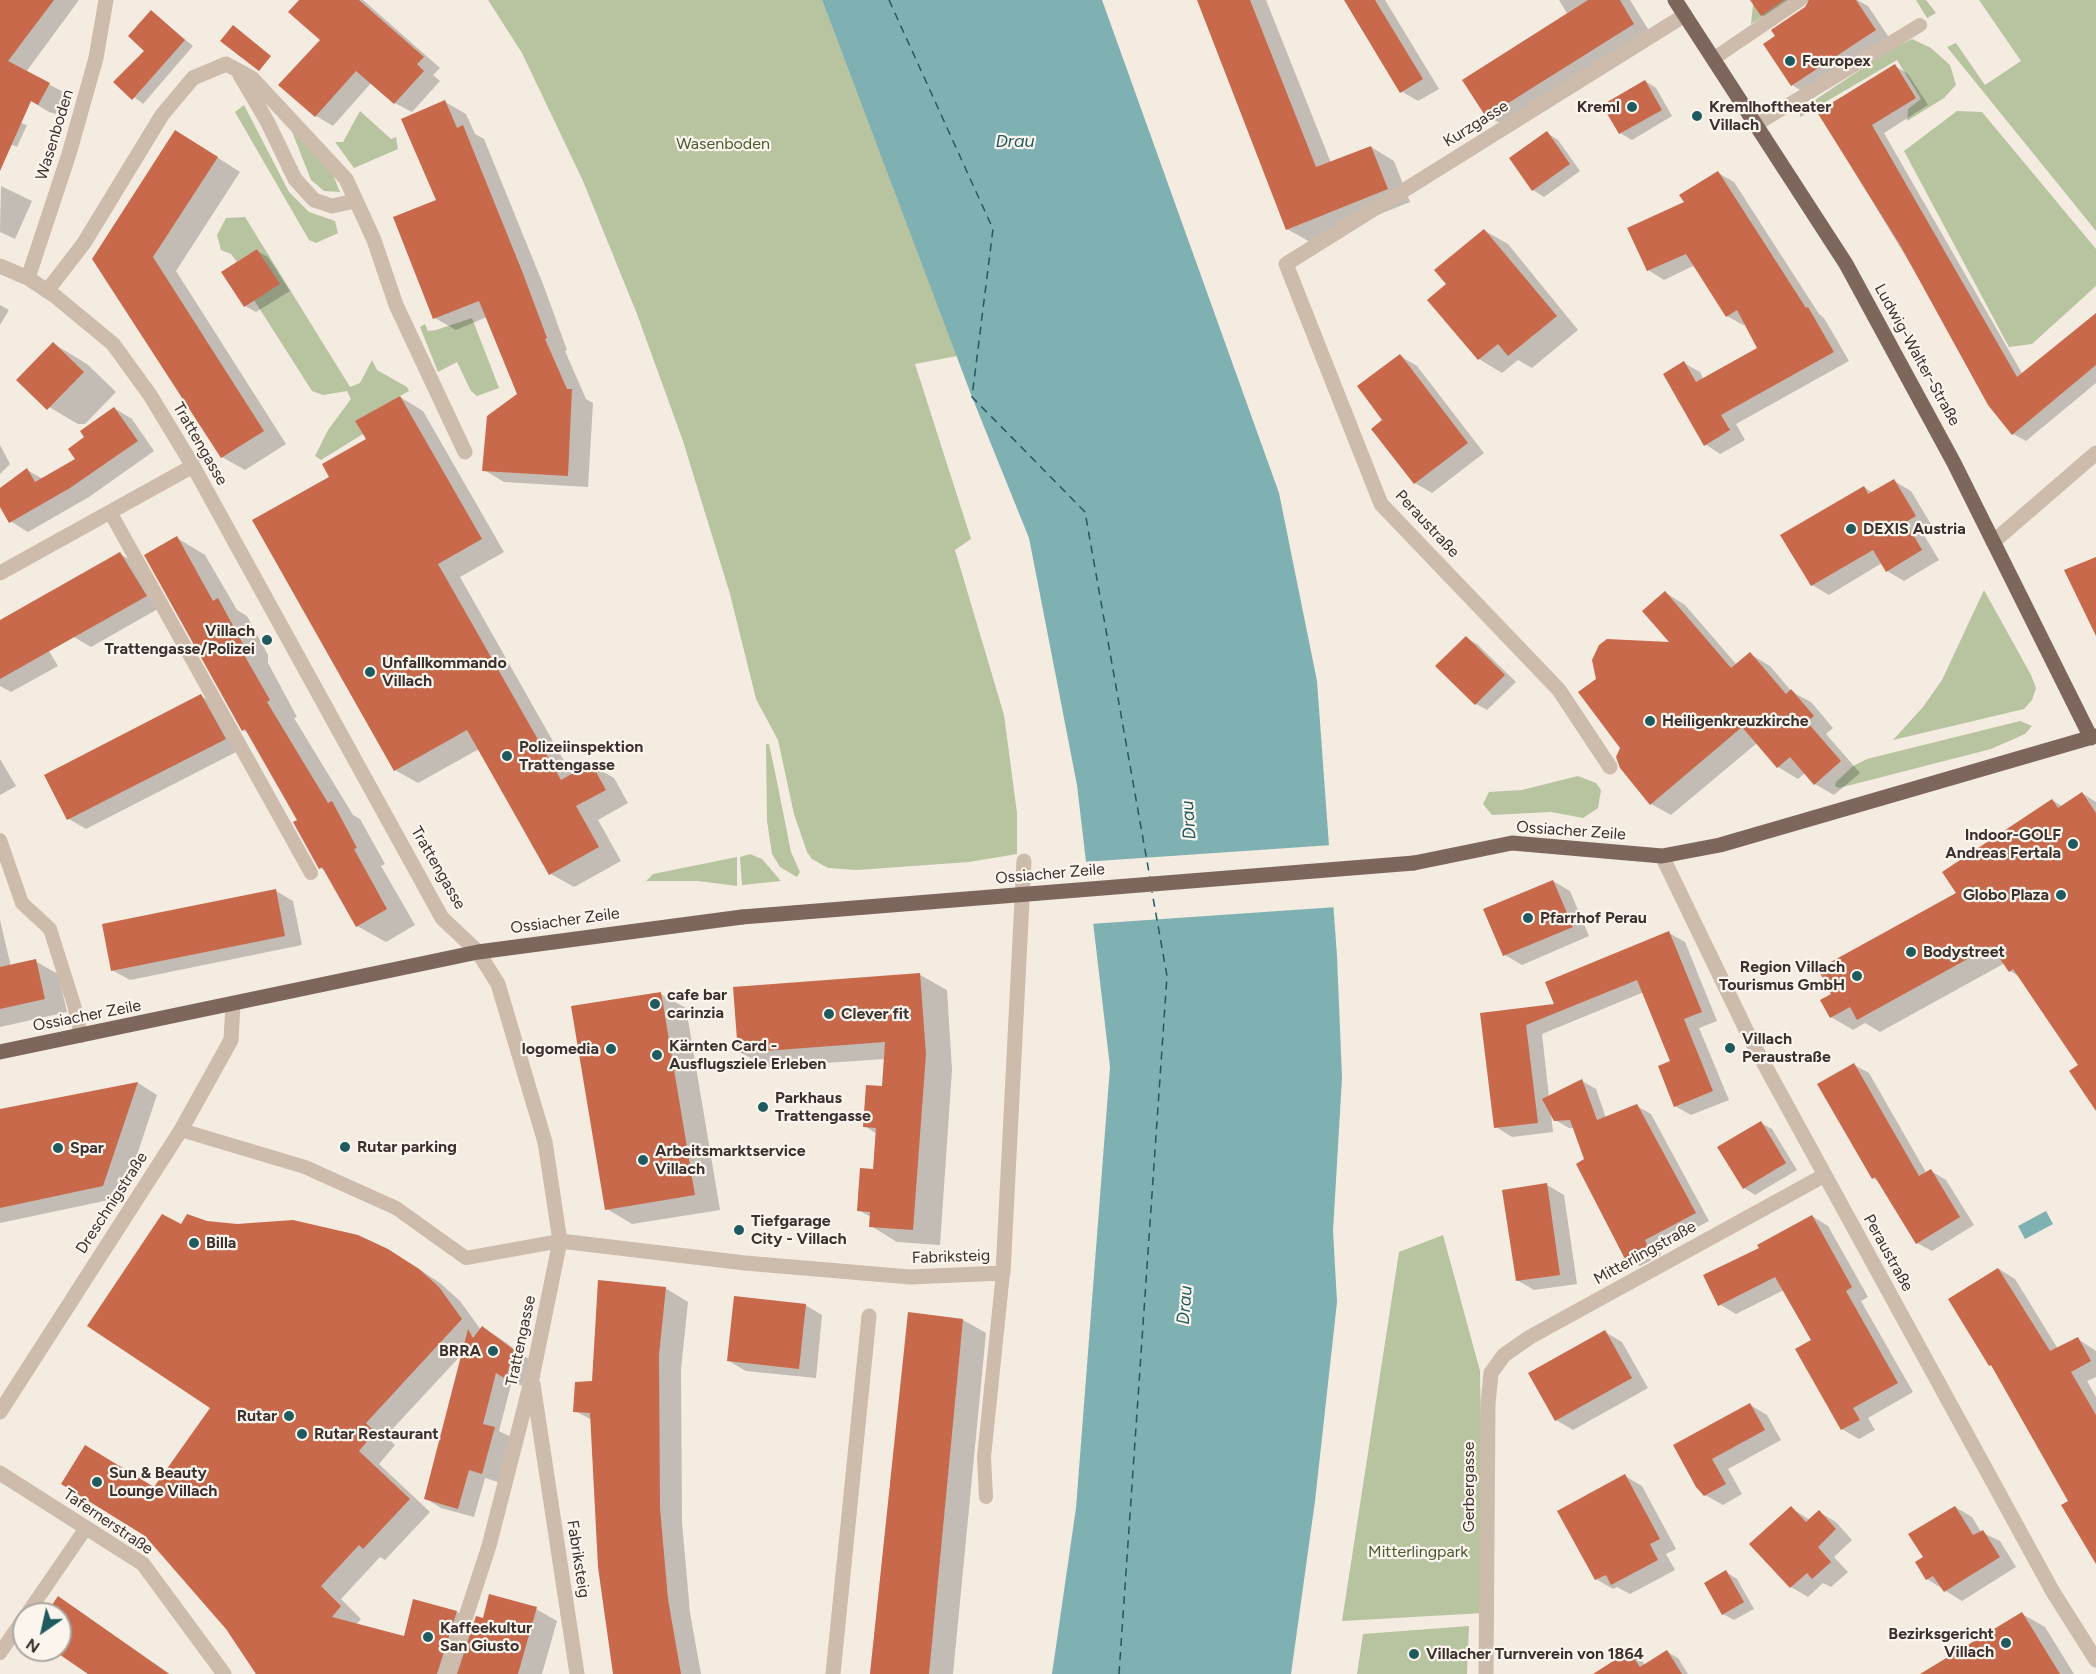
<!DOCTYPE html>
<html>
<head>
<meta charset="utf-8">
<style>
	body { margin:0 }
	#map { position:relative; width:2096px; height:1674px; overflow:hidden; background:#f4ebe1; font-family:Figtree,sans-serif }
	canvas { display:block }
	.north { position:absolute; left:12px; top:1602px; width:60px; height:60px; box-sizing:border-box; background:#fbf5ee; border:2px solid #aea6a0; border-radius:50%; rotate:214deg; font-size:16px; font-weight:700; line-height:24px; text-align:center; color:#3b302b }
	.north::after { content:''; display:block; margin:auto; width:21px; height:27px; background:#1f5a5e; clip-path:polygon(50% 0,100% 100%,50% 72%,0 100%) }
</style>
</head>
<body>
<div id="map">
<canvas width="2096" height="1674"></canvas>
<div class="north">N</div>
</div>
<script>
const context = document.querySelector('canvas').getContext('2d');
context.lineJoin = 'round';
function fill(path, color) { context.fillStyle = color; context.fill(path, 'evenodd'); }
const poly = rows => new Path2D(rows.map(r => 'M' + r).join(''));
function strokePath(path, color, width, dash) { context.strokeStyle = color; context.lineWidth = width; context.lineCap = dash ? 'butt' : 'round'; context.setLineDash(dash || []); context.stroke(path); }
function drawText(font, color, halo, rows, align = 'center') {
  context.font = font + ' Figtree,sans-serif'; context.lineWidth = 4.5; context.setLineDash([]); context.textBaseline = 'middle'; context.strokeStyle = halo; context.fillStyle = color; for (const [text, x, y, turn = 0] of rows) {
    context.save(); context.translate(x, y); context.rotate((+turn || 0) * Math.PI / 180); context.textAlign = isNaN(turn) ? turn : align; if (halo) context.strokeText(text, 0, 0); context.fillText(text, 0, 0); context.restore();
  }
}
const green = poly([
	[488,0,822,0,957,356,915,364,971,539,955,550,1004,715,1017,813,1017,854,969,862,857,870,828,868,812,859,807,852,794,814,778,740,756,699,730,594,683,441,637,314,583,181,522,53],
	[1761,0,1790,0,1751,24,1753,5],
	[1916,0,1926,0,1936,13,1927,18],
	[1979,0,2096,0,2096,231,1947,47,1956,43,1985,85,2021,61],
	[1912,39,1931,48,1950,65,1956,85,1944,98,1907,121,1908,109,1921,99,1897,60,1800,117,1800,110,1890,50],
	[244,105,289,192,309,212,335,221,338,233,316,243,309,240,235,112],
	[360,111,391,139,396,137,398,149,354,168,335,142,343,142],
	[1957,111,1982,112,2096,249,2096,286,2032,344,2009,347,1904,151],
	[291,129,331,170,340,192,324,191,311,180],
	[245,217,350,387,360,383,372,360,377,370,407,387,409,391,356,421,363,434,321,460,315,456,328,430,351,399,347,391,323,395,312,391,254,300,279,284,257,249,237,262,231,254,221,250,217,235,226,218],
	[472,318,499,388,477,396,471,391,457,362,438,372,420,327,425,324,428,331,436,330],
	[1984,590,2031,675,2036,688,2032,700,2024,709,1893,740,1923,707,1942,680],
	[2020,721,2032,726,2025,734,1991,749,1839,788,1835,786,1836,782,1853,766,1867,759],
	[766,744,769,744,776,777,791,852,800,872,797,877,780,867,772,854,767,821],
	[1578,776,1596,783,1601,790,1598,808,1583,818,1551,812,1492,815,1483,804,1489,792,1522,790],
	[750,854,762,859,781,881,742,885,740,857],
	[737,857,737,886,698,881,646,881,653,874],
	[1443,1235,1480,1371,1484,1613,1342,1621,1399,1252],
	[1469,1626,1467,1674,1357,1674,1363,1634]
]);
const water = poly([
	[822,0,1102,0,1279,493,1317,681,1337,956,1342,1078,1333,1231,1337,1302,1315,1501,1291,1674,1052,1674,1076,1508,1110,1067,1077,785,1029,538,972,397],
	[2046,1211,2053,1224,2025,1239,2018,1226]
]);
const pier = poly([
	[1332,845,1337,907,1090,924,1083,862]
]);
const shadow = poly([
	[0,0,79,0,26,72,67,94,56,114,49,112,0,82],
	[301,0,363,0,440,68,433,75,440,81,412,112,395,103,372,82,333,126,316,116,291,95,322,40],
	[1199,0,1266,0,1331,163,1371,147,1394,161,1410,202,1310,242,1287,229],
	[1346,0,1385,0,1439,89,1418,101,1401,91],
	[1559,0,1630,0,1651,34,1505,126,1487,116,1568,15],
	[1752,0,1857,0,1868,6,1890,39,1807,94,1792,85,1765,44,1807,8,1808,2,1777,23,1762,15],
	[152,12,193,46,143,104,115,82,146,51],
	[1895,66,1908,74,1928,105,1884,133,2023,375,2096,314,2096,383,2026,441,2013,434,1819,113],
	[1645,81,1656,88,1672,116,1632,140,1620,133],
	[445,102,466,114,475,134,484,139,543,284,567,350,565,351,586,399,593,403,588,487,504,482,484,470,519,394,487,317,456,330,435,318,438,201],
	[0,117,27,125,17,147,0,139],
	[1547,133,1558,140,1580,171,1544,197,1533,190],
	[198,145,240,172,176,271,286,444,245,470,222,457,94,259],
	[1718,173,1734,182,1819,314,1824,318,1849,361,1736,424,1745,440,1720,454,1705,444,1684,363,1700,372,1704,380,1759,349,1746,323,1743,325,1727,316,1695,265,1664,280,1648,270,1686,202],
	[1,186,32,201,15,239,0,232],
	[1485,231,1508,244,1578,330,1532,368,1518,360,1502,373,1479,359,1429,300,1448,284],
	[257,251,268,257,290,291,256,312,245,306],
	[0,305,9,310,0,325],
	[54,344,87,364,116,392,85,424,78,424,44,404],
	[1400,356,1417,366,1484,453,1432,493,1415,483,1384,421],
	[400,397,423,411,504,552,460,577,572,775,591,765,614,778,628,803,598,820,621,861,574,887,551,874,479,749,418,783,395,770,331,478,368,440],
	[114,408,132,419,154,451,89,497,28,532,10,521,0,504,0,489,27,470,43,479,77,460,86,438],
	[0,445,10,464,0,474],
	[1894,481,1911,491,1932,526,1922,532,1939,560,1904,581,1887,571,1882,563,1829,595,1812,585,1864,487,1873,493],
	[177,538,205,555,237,610,247,616,268,655,268,663,297,717,294,718,353,815,360,819,385,864,381,866,415,925,386,942,357,926,327,872,320,868,299,821,248,733,243,730],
	[120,554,137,564,163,606,91,647,74,637],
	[1666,593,1685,605,1737,665,1750,654,1770,666,1792,692,1811,702,1833,728,1826,734,1860,773,1834,795,1815,784,1805,773,1798,779,1778,767,1757,743,1671,815,1651,804,1622,748,1597,679,1608,640,1672,644],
	[0,621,32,623,58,666,11,692,0,686],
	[1466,638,1477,644,1516,682,1487,710,1476,704],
	[201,696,218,706,242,749,86,829,69,819,46,775],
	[0,759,16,786,0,795],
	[2082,793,2096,802,2096,1108,2080,1066,2020,977,2010,971,2005,963,1880,1032,1865,1023,1853,1030,1831,1017,1834,995,1958,893,2052,800,2062,806],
	[1553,881,1570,891,1589,936,1522,965,1505,955],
	[276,891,293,901,302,945,130,980,112,970],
	[0,920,11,967,35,961,58,974,67,1012,0,1027],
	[1669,933,1685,942,1717,1021,1699,1028,1729,1100,1691,1115,1675,1106,1672,1062,1644,992,1542,1034,1549,1097,1582,1081,1596,1089,1606,1118,1637,1106,1651,1114,1709,1221,1658,1248,1661,1255,1640,1266,1626,1258,1575,1128,1569,1128,1555,1120,1551,1114,1553,1132,1512,1137,1496,1127,1482,1014,1556,1005],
	[920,975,947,990,952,1070,940,1245,897,1242,871,1226,871,1217,858,1210,874,1171,877,1134,865,1126,883,1087,885,1059,766,1067,740,1052],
	[660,994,686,1008,720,1210,632,1224,607,1209],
	[1854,1065,1869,1073,1927,1174,1931,1171,1946,1180,1974,1225,1932,1251,1917,1243,1880,1182,1873,1178],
	[138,1083,157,1095,123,1197,0,1223,0,1110],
	[1761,1123,1772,1129,1797,1170,1755,1195,1744,1188],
	[1547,1185,1564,1195,1577,1284,1534,1290,1517,1280],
	[1812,1216,1828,1226,1868,1297,1861,1301,1913,1392,1868,1418,1875,1430,1859,1439,1842,1429,1813,1341,1784,1290,1736,1314,1719,1304,1761,1248],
	[206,1222,410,1263,440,1283,460,1301,481,1330,482,1328,498,1337,530,1360,522,1386,512,1381,499,1431,511,1437,498,1482,485,1478,474,1517,441,1508,425,1498,463,1353,386,1436,395,1445,379,1464,430,1512,385,1560,380,1557,341,1599,361,1619,356,1625,405,1638,414,1601,457,1612,476,1623,536,1609,557,1621,542,1674,258,1674,154,1489,212,1408,181,1226],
	[1999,1269,2015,1279,2058,1349,2078,1339,2096,1351,2096,1377,2087,1381,2096,1397,2096,1561,2070,1501,1995,1368,1990,1365],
	[665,1288,688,1302,681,1369,682,1522,690,1613,701,1674,614,1674,592,1420,575,1411],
	[805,1305,822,1315,816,1378,746,1371,729,1361],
	[909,1313,963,1320,986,1333,953,1674,870,1674],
	[1605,1332,1622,1342,1648,1388,1573,1430,1556,1420],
	[1750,1405,1767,1415,1781,1440,1728,1469,1742,1494,1723,1505,1705,1495,1675,1445],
	[1625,1476,1642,1486,1676,1549,1666,1554,1675,1570,1630,1594,1617,1587,1613,1589,1596,1579],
	[1955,1507,1972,1517,1981,1532,2000,1541,2016,1567,1962,1601,1927,1579,1925,1558],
	[1791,1508,1810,1520,1819,1512,1836,1522,1852,1540,1834,1557,1848,1572,1831,1587,1823,1583,1808,1597,1791,1587],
	[1726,1572,1737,1579,1754,1609,1734,1620,1723,1614],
	[58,1598,75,1608,170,1674,90,1674,56,1650,60,1650,60,1614,48,1614],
	[2022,1614,2045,1627,2074,1674,1923,1674],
	[1667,1652,1678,1658,1688,1674,1596,1674,1629,1653,1641,1659,1645,1666]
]);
const ferry = poly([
	[889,0,993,229,972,397,1085,512,1150,878],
	[1119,1674,1167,976,1152,892]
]);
const building = poly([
	[0,0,54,0,8,61,50,83,38,105,31,101,0,171],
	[299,0,359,0,424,57,417,64,424,71,394,104,356,71,315,117,278,85,320,40,288,12],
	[1197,0,1250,0,1316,167,1371,146,1388,189,1286,230],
	[1344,0,1375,0,1423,79,1400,93],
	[1588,0,1620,0,1634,24,1486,117,1462,80],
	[1750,0,1784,0,1761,16],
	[1809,0,1856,0,1876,30,1791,86,1763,44,1775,36,1771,30,1805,7],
	[151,10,185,40,132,100,113,82,144,51,128,36],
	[233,25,271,56,259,71,220,41],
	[1895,64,1916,98,1872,125,2017,377,2096,313,2096,365,2012,435,1988,405,1900,245,1817,112],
	[1645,80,1662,110,1619,134,1602,105],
	[445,100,457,128,463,125,522,271,547,338,545,339,567,389,572,389,568,476,482,471,487,416,517,394,479,301,433,319,393,217,436,200,401,119],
	[175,130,218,157,153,257,264,431,221,458,92,259],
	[1547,131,1570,164,1532,191,1509,158],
	[1718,171,1806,308,1808,307,1834,352,1721,415,1730,430,1704,446,1663,374,1684,361,1696,382,1757,348,1737,310,1726,317,1686,254,1647,271,1627,228,1684,202,1679,195],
	[1484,229,1557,316,1508,356,1498,344,1478,360,1427,300,1446,284,1434,270],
	[257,249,280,284,244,307,221,272],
	[53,342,84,372,47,410,16,380],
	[1400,354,1468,443,1414,484,1371,429,1382,420,1357,386],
	[400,396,482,539,438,564,561,780,591,763,606,790,576,806,599,847,549,875,467,730,394,771,252,520,329,477,322,464,366,439,355,421],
	[114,407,138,441,70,488,9,523,0,507,0,488,27,468,35,482,75,459,68,449,84,437,80,431],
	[1894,479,1916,516,1906,522,1922,550,1886,572,1873,550,1811,586,1780,535,1864,486,1868,494],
	[177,536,213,601,218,598,243,644,239,646,270,700,267,702,328,803,332,801,357,848,354,849,387,909,356,927,322,867,319,869,293,822,297,820,245,729,242,731,144,555],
	[120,552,147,596,0,679,0,620],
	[2096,557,2096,636,2064,570],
	[1665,591,1731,668,1750,652,1786,694,1791,689,1814,716,1807,722,1841,761,1814,785,1790,757,1777,768,1742,727,1650,805,1620,768,1616,757,1620,748,1578,692,1596,679,1592,660,1599,645,1607,639,1669,642,1642,611],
	[1466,636,1505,675,1475,705,1435,666],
	[201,694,226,739,67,820,44,775],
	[2082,792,2096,813,2096,1111,2069,1071,2078,1065,2013,969,2009,972,1991,946,1857,1020,1850,1007,1830,1018,1820,1000,1831,994,1818,969,1956,893,1942,872,2052,799,2058,808],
	[1553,880,1573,927,1503,956,1483,909],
	[276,889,285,936,111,971,102,924],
	[1669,931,1702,1012,1684,1019,1713,1091,1674,1107,1658,1066,1670,1061,1637,980,1526,1025,1538,1123,1494,1128,1480,1013,1554,1004,1545,982],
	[36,959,45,999,0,1009,0,967],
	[920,973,926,1054,913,1230,869,1227,870,1212,857,1211,860,1168,873,1169,876,1128,863,1127,866,1085,882,1086,885,1042,738,1053,733,987],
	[661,992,695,1195,605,1210,571,1006],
	[1854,1063,1919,1176,1931,1169,1960,1217,1916,1244,1875,1177,1872,1179,1817,1084],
	[1582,1079,1597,1120,1637,1104,1696,1213,1645,1240,1648,1247,1625,1259,1576,1164,1584,1159,1570,1120,1554,1121,1542,1099],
	[138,1082,103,1186,0,1208,0,1109],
	[1761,1121,1786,1163,1743,1189,1717,1147],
	[1547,1183,1560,1275,1516,1281,1502,1190],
	[162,1214,181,1224,187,1214,207,1221,237,1224,293,1220,358,1235,388,1249,419,1269,439,1287,462,1319,366,1423,375,1432,359,1451,410,1499,363,1549,359,1545,321,1586,341,1606,332,1617,404,1636,413,1599,457,1611,437,1674,256,1674,226,1629,145,1536,61,1484,85,1445,154,1487,210,1408,87,1326],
	[1812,1215,1852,1287,1846,1291,1898,1383,1853,1408,1860,1420,1841,1430,1795,1349,1811,1340,1775,1277,1718,1306,1703,1275,1759,1248,1757,1245],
	[1998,1268,2050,1351,2078,1337,2091,1361,2071,1372,2096,1415,2096,1564,2061,1505,2068,1501,1991,1365,1989,1366,1948,1299],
	[598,1280,666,1287,659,1355,660,1508,668,1599,681,1674,613,1674,598,1567,590,1413,573,1412,575,1382,592,1381],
	[734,1296,806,1304,799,1369,727,1361],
	[908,1312,963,1319,929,1674,870,1674],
	[482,1326,514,1350,506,1379,496,1373,483,1424,495,1427,482,1474,469,1470,458,1509,424,1499,468,1329,473,1338],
	[1605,1330,1632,1378,1555,1421,1528,1373],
	[1750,1403,1765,1430,1712,1459,1726,1484,1704,1496,1696,1487,1673,1445],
	[1625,1474,1660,1539,1650,1544,1658,1560,1611,1585,1606,1575,1595,1580,1557,1511],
	[1791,1506,1806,1522,1819,1510,1836,1529,1818,1547,1831,1562,1812,1579,1807,1573,1790,1588,1749,1544],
	[1955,1506,1973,1535,1983,1530,2000,1557,1944,1592,1933,1576,1926,1580,1915,1562,1923,1557,1908,1534],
	[1726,1570,1744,1602,1722,1615,1704,1583],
	[489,1594,537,1607,518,1674,457,1674,476,1616,483,1618],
	[58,1596,169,1674,88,1674,53,1650,60,1650,60,1614,46,1614],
	[2022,1612,2060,1674,1920,1674],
	[1667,1650,1682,1674,1593,1674,1629,1651,1640,1667]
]);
const lane = poly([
	[1713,59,1800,0],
	[1757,124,1920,25],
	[110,512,311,873],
	[0,840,22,903,50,929,74,1005,81,1036],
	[181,1130,305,1167,396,1208,466,1258,560,1241],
	[986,1497,984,1457,1003,1273],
	[27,1614,86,1528],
	[0,1653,24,1618]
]);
const street = poly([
	[240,75,267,121,295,179,314,200,332,206,355,201],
	[0,266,28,278,55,296,113,344,150,395,193,466,442,918,478,952,498,984,545,1142,560,1241,532,1378,489,1546,447,1674],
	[28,278,69,154,96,58,106,0],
	[47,291,84,243,162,115,193,78,226,64,252,78,346,179,374,240,396,305,465,452],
	[1993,542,2096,453],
	[0,573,193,466],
	[1610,767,1559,690,1381,504,1286,264,1685,15],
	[1662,856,1751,1040,2053,1592,2096,1660],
	[560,1241,745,1263,910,1277,1003,1273,1024,861],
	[533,1384,577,1674],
	[0,1412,181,1130,231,1040,233,1005],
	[0,1473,143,1564,224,1674],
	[833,1674,869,1316],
	[1486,1674,1488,1404,1491,1373,1504,1355,1530,1337,1825,1175]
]);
const primary = poly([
	[1675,0,1846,264,1954,463,2091,738],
	[1414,863,1512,843,1662,856,1720,845,2096,736],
	[0,1052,478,952,742,917]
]);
const primaryBridge = poly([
	[742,917,1414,863]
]);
const markers = [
	[1790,61,6,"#1f5a5e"],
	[1632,107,6,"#1f5a5e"],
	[1697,116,6,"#1f5a5e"],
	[1851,529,6,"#1f5a5e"],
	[267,640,6,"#1f5a5e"],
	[370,672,6,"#1f5a5e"],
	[1650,721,6,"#1f5a5e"],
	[507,756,6,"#1f5a5e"],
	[2073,844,6,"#1f5a5e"],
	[2061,895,6,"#1f5a5e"],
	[1528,918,6,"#1f5a5e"],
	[1911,952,6,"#1f5a5e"],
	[1857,976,6,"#1f5a5e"],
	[655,1004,6,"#1f5a5e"],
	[829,1014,6,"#1f5a5e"],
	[1730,1048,6,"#1f5a5e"],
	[611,1049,6,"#1f5a5e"],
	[657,1055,6,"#1f5a5e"],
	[763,1107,6,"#1f5a5e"],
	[345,1147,6,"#1f5a5e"],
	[58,1148,6,"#1f5a5e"],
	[643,1160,6,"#1f5a5e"],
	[739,1230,6,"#1f5a5e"],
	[194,1243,6,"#1f5a5e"],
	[493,1351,6,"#1f5a5e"],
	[289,1416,6,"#1f5a5e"],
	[302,1434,6,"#1f5a5e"],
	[97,1482,6,"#1f5a5e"],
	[428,1637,6,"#1f5a5e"],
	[2006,1643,6,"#1f5a5e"],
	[1414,1654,6,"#1f5a5e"]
];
const poiNames = [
	["Feuropex",1802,61],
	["Kreml",1620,107,"right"],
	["Kremlhoftheater",1709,107],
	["Villach",1709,125],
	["DEXIS Austria",1863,529],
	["Villach",255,631,"right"],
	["Trattengasse/Polizei",255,649,"right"],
	["Unfallkommando",382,663],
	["Villach",382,681],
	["Heiligenkreuzkirche",1662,721],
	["Polizeiinspektion",519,747],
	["Trattengasse",519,765],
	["Indoor-GOLF",2061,835,"right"],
	["Andreas Fertala",2061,853,"right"],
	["Globo Plaza",2049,895,"right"],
	["Pfarrhof Perau",1540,918],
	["Bodystreet",1923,952],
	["Region Villach",1845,967,"right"],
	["Tourismus GmbH",1845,985,"right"],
	["cafe bar",667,995],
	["carinzia",667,1013],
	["Clever fit",841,1014],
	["Villach",1742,1039],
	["Peraustraße",1742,1057],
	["Kärnten Card -",669,1046],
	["Ausflugsziele Erleben",669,1064],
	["logomedia",599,1049,"right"],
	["Parkhaus",775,1098],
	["Trattengasse",775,1116],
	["Rutar parking",357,1147],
	["Spar",70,1148],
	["Arbeitsmarktservice",655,1151],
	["Villach",655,1169],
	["Tiefgarage",751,1221],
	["City - Villach",751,1239],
	["Billa",206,1243],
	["BRRA",481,1351,"right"],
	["Rutar",277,1416,"right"],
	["Rutar Restaurant",314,1434],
	["Sun & Beauty",109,1473],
	["Lounge Villach",109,1491],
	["Kaffeekultur",440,1628],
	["San Giusto",440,1646],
	["Bezirksgericht",1994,1634,"right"],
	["Villach",1994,1652,"right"],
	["Villacher Turnverein von 1864",1426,1654]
];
const streetNames = [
	["Kurzgasse",1476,124,-32],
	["Wasenboden",55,135,-73],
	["Ludwig-Walter-Straße",1917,355,61],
	["Trattengasse",200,444,60],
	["Peraustraße",1427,524,47],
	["Ossiacher Zeile",1571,831,4],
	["Trattengasse",438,868,60],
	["Ossiacher Zeile",1050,874,-5],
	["Ossiacher Zeile",565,921,-8],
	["Ossiacher Zeile",87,1016,-11],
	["Dreschnigstraße",112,1203,-57],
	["Mitterlingstraße",1645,1253,-29],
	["Peraustraße",1888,1253,61],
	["Fabriksteig",951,1257,-2],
	["Trattengasse",521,1341,-78],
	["Gerbergasse",1469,1487,-90],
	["Tafernerstraße",108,1522,34],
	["Fabriksteig",578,1559,81]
];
const parkNames = [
	["Wasenboden",723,144],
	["Mitterlingpark",1418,1552]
];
const waterNames = [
	["Drau",1015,142],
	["Drau",1189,820,-94],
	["Drau",1185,1305,-86]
];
fill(green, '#b8c4a0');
fill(water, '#7fb0b2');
fill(pier, '#f4ebe1');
fill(shadow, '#0003');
strokePath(ferry, '#1f5a5e', 1.5, [8, 6]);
fill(building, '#c8694b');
strokePath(lane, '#cdbbac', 14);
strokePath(street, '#cdbbac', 15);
strokePath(primary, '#7d675c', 15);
strokePath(primaryBridge, '#7d675c', 15);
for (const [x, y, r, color] of markers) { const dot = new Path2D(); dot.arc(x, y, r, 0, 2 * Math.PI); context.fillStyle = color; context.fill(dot); strokePath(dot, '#fbf5ee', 2); }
drawText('bold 16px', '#3b302b', '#fbf5ee', poiNames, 'left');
drawText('16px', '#3b302b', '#fbf5ee', streetNames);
drawText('16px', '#4a5a2e', '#fbf5ee', parkNames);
drawText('italic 18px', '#1f5a5e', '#fbf5ee', waterNames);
</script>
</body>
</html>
